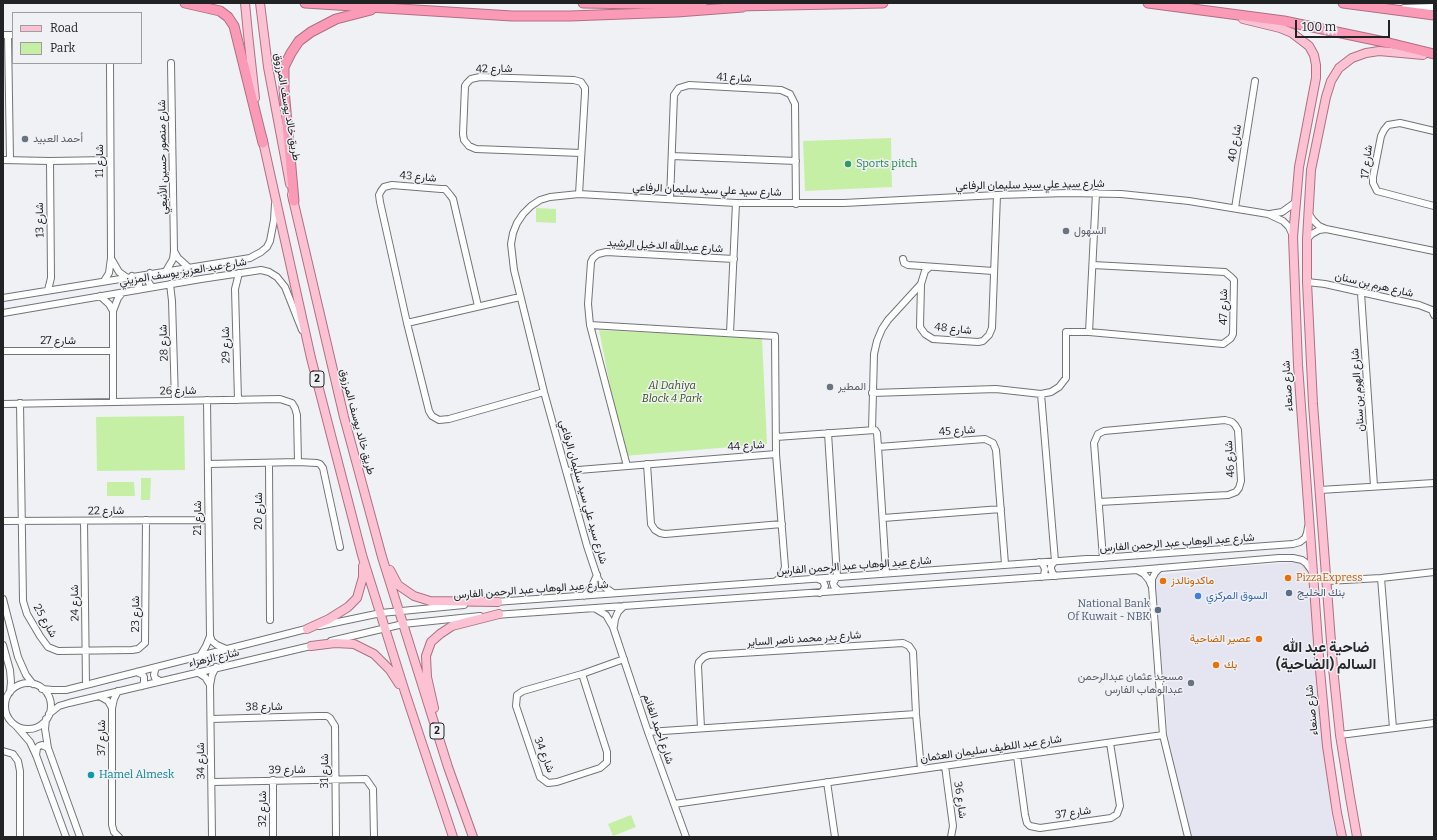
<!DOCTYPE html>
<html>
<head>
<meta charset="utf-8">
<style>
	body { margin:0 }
	#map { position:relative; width:1437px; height:840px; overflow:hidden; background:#f0f1f5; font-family:Bitter,serif }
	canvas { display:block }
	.frame { position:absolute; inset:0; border:4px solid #212223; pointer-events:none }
	.legend { position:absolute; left:12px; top:12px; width:130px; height:52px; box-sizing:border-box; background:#f0f1f5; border:1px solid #9d9ea1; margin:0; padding:5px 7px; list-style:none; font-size:12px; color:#212223 }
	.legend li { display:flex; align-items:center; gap:8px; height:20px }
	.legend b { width:20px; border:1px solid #9d9ea1 }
	.scale { position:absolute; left:1295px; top:20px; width:95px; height:18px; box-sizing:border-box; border:2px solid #212223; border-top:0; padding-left:5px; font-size:12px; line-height:14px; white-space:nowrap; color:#212223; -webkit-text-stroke:3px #f0f1f5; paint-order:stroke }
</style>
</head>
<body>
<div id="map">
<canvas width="1437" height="840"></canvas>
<div class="frame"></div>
<ul class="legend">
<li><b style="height:5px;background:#fcc2d4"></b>Road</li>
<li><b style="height:11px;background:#c6efa6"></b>Park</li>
</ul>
<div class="scale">100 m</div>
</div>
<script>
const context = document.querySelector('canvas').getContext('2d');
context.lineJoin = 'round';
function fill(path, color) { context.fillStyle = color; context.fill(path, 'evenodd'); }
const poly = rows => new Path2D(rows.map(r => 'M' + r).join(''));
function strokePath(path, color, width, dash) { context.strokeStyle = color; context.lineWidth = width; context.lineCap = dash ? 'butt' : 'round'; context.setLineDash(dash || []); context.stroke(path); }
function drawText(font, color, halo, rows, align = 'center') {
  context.font = font + ' Bitter,Vazirmatn,serif'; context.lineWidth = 3; context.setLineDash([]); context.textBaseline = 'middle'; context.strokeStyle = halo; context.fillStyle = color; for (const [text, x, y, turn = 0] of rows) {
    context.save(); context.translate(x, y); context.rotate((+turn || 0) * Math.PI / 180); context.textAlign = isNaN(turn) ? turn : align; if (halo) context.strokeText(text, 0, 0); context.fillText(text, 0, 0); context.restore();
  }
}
const built = poly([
	[1301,562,1306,566,1311,575,1324,742,1332,819,1337,837,1190,837,1168,737,1155,581,1157,575,1242,566]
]);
const green = poly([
	[891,138,892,187,805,191,803,141],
	[536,208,556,209,556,223,536,222],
	[599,330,762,338,767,444,624,456],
	[184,416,185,470,97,471,96,417],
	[141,478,151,478,150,500,141,500],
	[107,482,134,482,135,496,107,496],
	[631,815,636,827,613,836,608,824]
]);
const minor = poly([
	[1404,8,1434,7],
	[3,35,13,35],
	[8,35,10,160],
	[1434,131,1400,123,1388,125,1384,130,1381,136,1373,177,1373,183,1377,191,1434,206],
	[672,156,796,161],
	[3,160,50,161,110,160],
	[579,194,585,93,585,88,581,82,574,80,480,77,471,79,467,83,465,86,463,134,464,140,469,146,476,149,581,153],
	[670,199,674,95,679,88,689,85,781,90,790,94,795,104,796,204],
	[1235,208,1255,81],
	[1308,213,1313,220,1319,226,1326,229,1434,251],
	[1270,214,1282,212,1296,202],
	[1307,239,1312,234,1319,230,1326,229],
	[174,251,178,258,188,267],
	[903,259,904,263,908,265,993,271],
	[112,260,119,272,126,277],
	[166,271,173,259,174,251,171,63],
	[150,273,148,278,148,281,151,286,153,287],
	[132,276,137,279,139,281,139,287,137,290],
	[104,281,109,273,111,258,110,63],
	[1307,282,1325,284,1419,305,1432,310,1434,315],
	[170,284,172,301,175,401],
	[921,284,920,327,925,334,933,339,978,342,983,341,989,335,992,328,997,195],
	[48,290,51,278,50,161],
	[1361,293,1374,486],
	[100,296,109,304,113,311],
	[3,298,250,258,261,252,267,247,270,241,274,220,275,204],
	[478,306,453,199,450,195,445,189,441,189,392,185,384,187,381,191,379,195,380,202,407,323,429,411,432,416,439,420,449,419,544,392],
	[3,313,201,279,261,270,269,272,277,277,285,287,302,330],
	[407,323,520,297],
	[590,325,775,336,776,454,785,567,782,576,776,581],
	[1089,332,1096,193],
	[730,333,736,203],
	[3,351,113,351],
	[872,393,996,389,1041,394,1051,392,1059,387,1066,378,1066,332,1089,332,1223,344,1231,338,1233,334,1234,280,1231,277,1225,272,1093,265],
	[1041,394,1055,561,1051,566,1051,569,1053,574,1056,576],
	[238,400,235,289,239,273],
	[113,402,113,311,118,298,123,292],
	[20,403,23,601,27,614,40,636,48,647,58,651,132,650,138,649,145,643,146,520],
	[3,404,280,399,292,403,295,408,297,415,298,462],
	[872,430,874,354,877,341,882,329,888,320,921,284,925,271,930,267],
	[828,433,837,577,833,583,834,586,839,591],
	[776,437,875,430,877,433,878,447,886,573],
	[878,447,985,439,993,443,996,450,1005,564],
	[208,464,298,462,317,463,320,464,323,468,340,547],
	[269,464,270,620],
	[647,464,651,524,655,530,660,533,665,534,782,524],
	[627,466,590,325,588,304,591,262,593,258,598,254,606,252,734,259],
	[566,471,776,454],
	[1320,490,1434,483],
	[1099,502,1228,495,1236,492,1239,488,1241,481,1238,430,1235,425,1232,422,1225,420,1104,431,1098,434,1094,443,1103,558],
	[883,518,1001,509],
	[3,521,208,520],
	[84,521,86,685],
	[1039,562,1042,563,1045,569,1044,575,1042,577],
	[1160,568,1155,573,1152,579,1152,587,1163,735,1188,837],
	[1137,570,1144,574,1149,580,1151,585],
	[1381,578,1393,728],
	[818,579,823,581,825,586,823,591,820,593],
	[1327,581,1381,578,1434,572],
	[613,593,603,586,598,579,587,546,544,392,514,270,511,244,513,233,517,223,523,214,531,206,540,200,550,197,579,194,736,203,844,203,997,195,1068,193,1121,194,1189,201,1268,214,1283,221,1289,227,1293,236],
	[584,596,592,586,597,575],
	[3,599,18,657,26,675,33,684],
	[495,602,1293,544,1300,542,1305,538,1307,533,1308,527],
	[596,609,606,615,613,627,648,732,686,837],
	[495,615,1137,570,1279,558,1293,558,1302,560,1306,563,1312,571],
	[319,626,381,613,464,605],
	[614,626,615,619,618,612,624,606],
	[210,636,212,641,217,645,226,649],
	[331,641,403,624,480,616],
	[3,645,10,670,11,682,10,692],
	[200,656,206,646,210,636,207,400],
	[156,667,155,670,154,675,155,678,160,681],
	[137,672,143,675,144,677,144,683,142,686],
	[197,672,205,677,210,685],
	[582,674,607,752,607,762,600,768,557,782,548,783,540,777,516,706,517,695,523,691,582,674,624,659],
	'5 706a23 23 0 1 1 46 0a23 23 0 1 1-46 0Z',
	[42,689,53,690,66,690,310,628],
	[118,691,114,699,112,708,112,825,114,832,119,837],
	[99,696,108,701,112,708],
	[49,714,59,706,69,703,315,645],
	[46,719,45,729,48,748,80,837],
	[211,719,318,716,327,716,330,718,335,726,336,837],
	[17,727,30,742,36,755,66,837],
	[701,728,698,666,699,662,704,657,709,655,903,643,909,646,913,652,916,714,921,769],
	[648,732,916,714],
	[1340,735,1434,723],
	[3,751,13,754,18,761,20,771,20,837],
	[36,755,37,748,39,746,42,745,48,748],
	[1017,756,1025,815,1027,823,1030,826,1040,828,1111,818,1117,814,1120,806,1110,743],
	[945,766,953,826,951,837],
	[273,780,273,837],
	[212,782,366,779,373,789,374,837],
	[827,782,835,837],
	[674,804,1163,735],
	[212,837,210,685,212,675,216,667]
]);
const major = poly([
	[245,3,248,34,255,98],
	[260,3,268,67,290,184],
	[1243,19,1280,28,1292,33,1309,46,1314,55,1316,65,1316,78,1299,167,1293,237,1298,365,1320,670,1327,746,1337,813,1342,837],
	[262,137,311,358,362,555,405,692,453,837],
	[292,195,344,417,382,557,448,767,473,837],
	[390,570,398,585,414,596,430,601,498,602],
	[307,629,329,619,348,607,357,598,363,577,363,566],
	[311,646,335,643,354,644,374,654,390,670,399,684],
	[434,708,427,677,426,656,431,642,440,634,452,626,499,614],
	[1357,837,1350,797,1340,735,1333,668,1313,404,1307,282,1307,239,1311,170,1326,97,1331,81,1339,68,1352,58,1366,53,1379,51,1423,55]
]);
const highway = poly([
	[185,3,220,11,228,17,234,26,263,143],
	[305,3,512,16,570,16,677,12,743,7],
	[583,3,702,5],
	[1148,3,1284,21,1389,43,1434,54],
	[1343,3,1434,15],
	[737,6,883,3],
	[294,201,284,89,284,67,291,53,299,41,311,32,336,19,371,10]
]);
const markers = [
	[25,139,4,"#6b7280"],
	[848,164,4,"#2e9e5b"],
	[1066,231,4,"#6b7280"],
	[830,387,4,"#6b7280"],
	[1288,578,4,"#e8710a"],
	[1163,581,4,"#e8710a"],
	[1289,593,4,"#5c6f8a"],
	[1198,596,4,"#3f7fe0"],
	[1158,610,4,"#5c6f8a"],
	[1259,639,4,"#e8710a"],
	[1216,665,4,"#e8710a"],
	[1191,683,4,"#6b7280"],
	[91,775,4,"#0f9aa8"]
];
const shields = [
	[317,379,14],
	[437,731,14]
];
const shieldNames = [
	["2",317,379],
	["2",437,731]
];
const streetNames = [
	["شارع 42",494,69,-1],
	["شارع 41",734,78,3],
	["طريق خالد يوسف المرزوق",287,107,80],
	["شارع 40",1235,143,-81],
	["شارع منصور حسين الأنبعي",163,157,-91],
	["شارع 11",100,161,-90],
	["شارع 17",1367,162,-83],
	["شارع 43",418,177,5],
	["شارع سيد علي سيد سليمان الرفاعي",1030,185,-1],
	["شارع سيد علي سيد سليمان الرفاعي",707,190,2],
	["شارع 13",40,220,-91],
	["شارع عبدالله الدخيل الرشيد",665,246,3],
	["شارع عبد العزيز يوسف المزيني",183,272,-9],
	["شارع هرم بن سنان",1374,285,13],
	["شارع 47",1224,307,-90],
	["شارع 48",953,329,6],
	["شارع 27",58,341],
	["شارع 28",164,343,-92],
	["شارع 29",226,345,-91],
	["شارع صنعاء",1288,386,-94],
	["شارع الهرم بن سنان",1358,390,-94],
	["شارع 26",178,391,-1],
	["طريق خالد يوسف المرزوق",357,422,75],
	["شارع 45",957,431,-4],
	["شارع 44",746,446,-4],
	["شارع 46",1230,459,-94],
	["شارع سيد علي سيد سليمان الرفاعي",583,492,74],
	["شارع 22",106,511,-1],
	["شارع 20",259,511,-90],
	["شارع 21",198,518,-90],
	["شارع عبد الوهاب عبد الرحمن الفارس",1177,543,-4],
	["شارع عبد الوهاب عبد الرحمن الفارس",854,566,-4],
	["شارع عبد الوهاب عبد الرحمن الفارس",531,590,-4],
	["شارع 24",75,603,-91],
	["شارع 23",136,614,-90],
	["شارع 25",45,621,60],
	["شارع بدر محمد ناصر الساير",804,639,-4],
	["شارع الزهراء",214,658,-13],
	["شارع 38",264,707,-1],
	["شارع صنعاء",1312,710,-96],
	["شارع أحمد الغانم",658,729,71],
	["شارع 37",102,738,-90],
	["شارع عبد اللطيف سليمان العثمان",991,749,-8],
	["شارع 34",544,755,68],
	["شارع 34",201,761,-91],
	["شارع 39",287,770,-1],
	["شارع 31",325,771,-90],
	["شارع 36",960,800,82],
	["شارع 32",263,809,-90],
	["شارع 37",1073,813,-8]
];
const worshipNames = [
	["أحمد العبيد",33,139],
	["السهول",1074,231],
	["المطير",838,387],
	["مسجد عثمان عبدالرحمن",1183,677,"right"],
	["عبدالوهاب الفارس",1183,690,"right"]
];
const leisureNames = [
	["Sports pitch",856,164]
];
const parkNames = [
	["Al Dahiya",672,386],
	["Block 4 Park",672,399]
];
const foodNames = [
	["PizzaExpress",1296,578],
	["ماكدونالدز",1171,581],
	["عصير الضاحية",1251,639,"right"],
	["بك",1224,665]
];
const serviceNames = [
	["بنك الخليج",1297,593],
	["National Bank",1150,604,"right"],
	["Of Kuwait - NBK",1150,617,"right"]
];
const shopNames = [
	["السوق المركزي",1206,596]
];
const cultureNames = [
	["Hamel Almesk",99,775]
];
const districtNames = [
	["ضاحية عبد الله",1326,648],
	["السالم (الضاحية)",1326,665]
];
fill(built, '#e4e5f1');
fill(green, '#c6efa6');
strokePath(minor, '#737477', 8);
strokePath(major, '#ae7083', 10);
strokePath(highway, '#ae7083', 11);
strokePath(minor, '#fff', 6);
strokePath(major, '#fcc2d4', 8);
strokePath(highway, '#fa9ab7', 9);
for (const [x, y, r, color] of markers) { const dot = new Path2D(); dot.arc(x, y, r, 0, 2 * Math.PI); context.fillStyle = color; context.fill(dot); strokePath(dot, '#f0f1f5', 1.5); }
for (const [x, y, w] of shields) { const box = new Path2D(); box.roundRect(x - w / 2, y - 8, w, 16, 3); context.fillStyle = '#f0f1f5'; context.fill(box); strokePath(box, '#212223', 1); }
drawText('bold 10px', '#212223', null, shieldNames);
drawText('11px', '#212223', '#f0f1f5', streetNames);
drawText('11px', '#5b616d', '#f0f1f5', worshipNames, 'left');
drawText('11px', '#27864d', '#f0f1f5', leisureNames, 'left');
drawText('italic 11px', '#36521a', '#f0f1f5', parkNames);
drawText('11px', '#c56008', '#f0f1f5', foodNames, 'left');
drawText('11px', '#4e5e75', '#f0f1f5', serviceNames, 'left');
drawText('11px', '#366cbe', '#f0f1f5', shopNames, 'left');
drawText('11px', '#0d838f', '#f0f1f5', cultureNames, 'left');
drawText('bold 15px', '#28292c', '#f0f1f5', districtNames);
</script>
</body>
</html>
